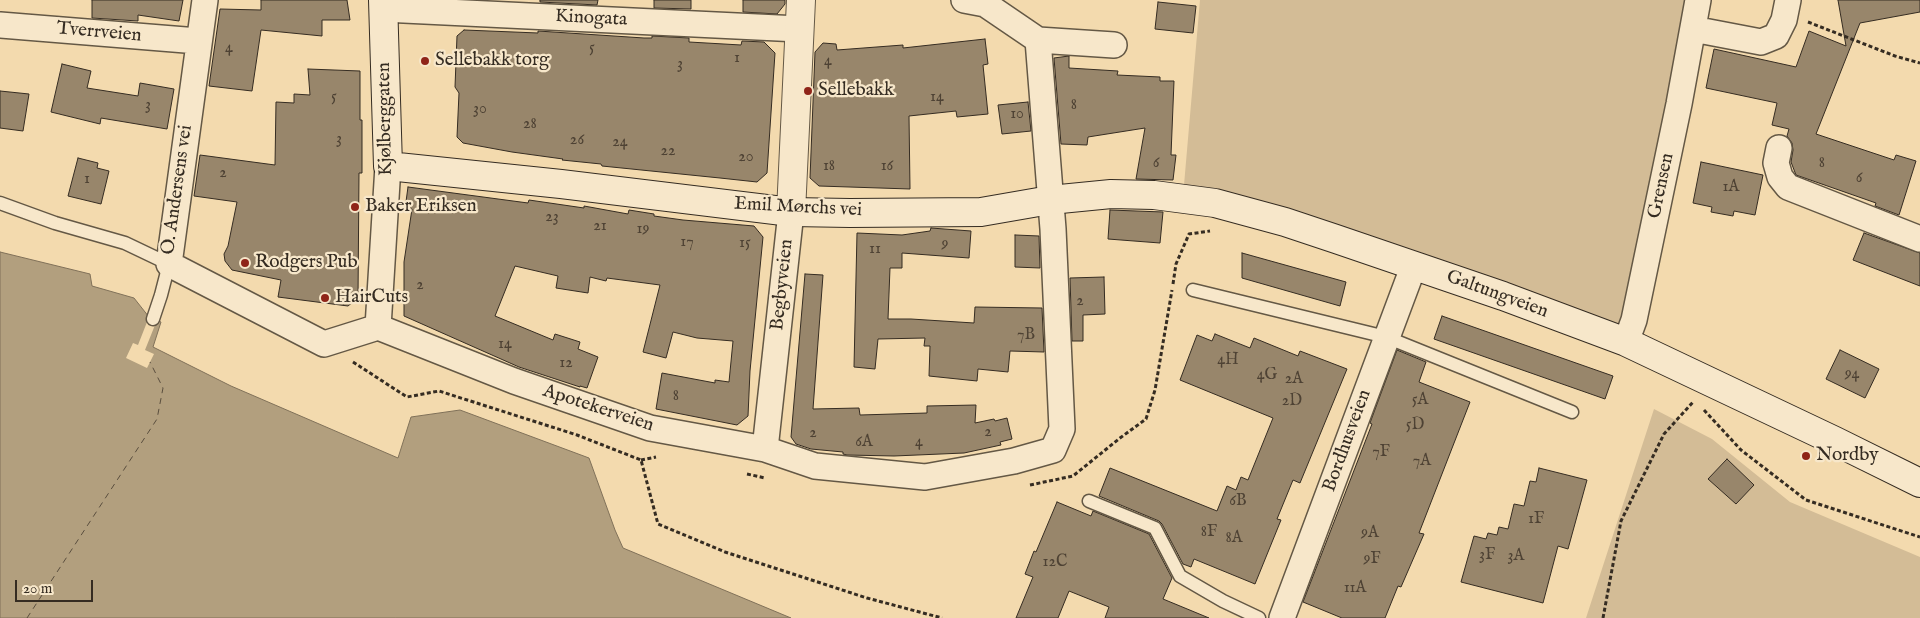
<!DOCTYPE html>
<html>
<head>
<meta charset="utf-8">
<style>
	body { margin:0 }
	#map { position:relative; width:1920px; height:618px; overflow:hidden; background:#f3daae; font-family:"IM FELL English",serif }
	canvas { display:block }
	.scale { position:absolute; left:15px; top:580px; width:78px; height:22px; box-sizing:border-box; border:2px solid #352c22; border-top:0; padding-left:6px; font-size:15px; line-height:18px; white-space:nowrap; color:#352c22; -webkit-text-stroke:4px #f7e7ca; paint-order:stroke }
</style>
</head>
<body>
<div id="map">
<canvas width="1920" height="618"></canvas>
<div class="scale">20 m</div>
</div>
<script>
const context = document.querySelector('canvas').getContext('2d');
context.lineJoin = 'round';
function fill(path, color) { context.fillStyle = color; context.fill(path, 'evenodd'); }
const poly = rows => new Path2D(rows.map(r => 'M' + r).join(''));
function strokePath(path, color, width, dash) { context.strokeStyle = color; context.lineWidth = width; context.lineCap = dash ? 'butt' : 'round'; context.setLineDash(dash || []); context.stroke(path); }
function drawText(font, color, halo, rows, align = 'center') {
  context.font = font + ' "IM FELL English",serif'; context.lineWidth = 4.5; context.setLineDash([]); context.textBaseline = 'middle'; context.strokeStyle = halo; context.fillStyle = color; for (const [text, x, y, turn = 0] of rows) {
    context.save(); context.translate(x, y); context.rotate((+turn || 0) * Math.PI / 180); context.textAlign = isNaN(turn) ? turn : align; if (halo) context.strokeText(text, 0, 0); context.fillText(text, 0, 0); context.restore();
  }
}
const green = poly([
	[1200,0,1690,0,1620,328,1417,251,1276,205,1184,185],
	[1654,409,1712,439,1790,502,1920,557,1920,618,1586,618]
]);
const water = poly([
	[0,252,90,274,92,286,134,298,149,317,161,322,153,347,231,386,398,458,411,417,460,410,589,458,615,530,623,548,791,618,0,618,0,252]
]);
const pier = poly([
	[149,317,157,320,145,350,154,354,147,368,126,358,133,343,138,345]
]);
const ferry = poly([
	[27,618,157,419,163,388,150,362]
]);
const building = poly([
	[92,0,183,0,179,21,138,15,138,21,92,18,92,0],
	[261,0,347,0,350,20,322,20,322,36,261,30,252,91,209,86,220,9,261,10,261,0],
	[540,0,598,0,597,5,540,2,540,0],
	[654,0,691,0,691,9,654,8,654,0],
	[743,0,785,0,785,4,777,14,743,12,743,0],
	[1838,0,1920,0,1920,12,1860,23,1816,134,1894,160,1896,155,1916,161,1899,215,1875,206,1876,203,1796,175,1791,162,1793,150,1792,143,1787,136,1789,129,1772,125,1777,103,1706,88,1714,49,1796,67,1809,31,1846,46,1838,0],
	[1158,2,1196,6,1193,33,1155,29,1158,2],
	[464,30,538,33,538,31,644,38,652,38,652,36,689,38,689,42,741,45,742,41,764,42,775,53,767,173,757,182,720,178,602,166,601,164,562,160,563,159,512,152,463,143,457,137,459,93,455,87,457,36,464,30],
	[985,39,988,64,983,65,988,114,957,117,956,111,909,116,910,189,819,186,810,178,815,52,823,43,836,44,837,50,903,45,903,48,985,39],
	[1069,56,1069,68,1118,71,1117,75,1160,77,1160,81,1174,81,1171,155,1176,155,1173,180,1136,179,1145,128,1088,137,1087,145,1061,144,1054,58,1069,56],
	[62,64,91,71,87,88,138,96,140,83,174,89,167,129,101,118,100,124,51,112,62,64],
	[308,69,360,71,360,120,362,120,362,173,359,173,358,298,348,306,278,297,281,280,232,270,225,261,224,254,228,246,237,202,194,196,200,155,275,165,276,102,294,103,294,94,310,95,308,69],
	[0,91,29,94,23,131,0,128,0,91],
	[1028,102,1031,131,1002,134,998,105,1028,102],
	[78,158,98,163,97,168,109,171,101,204,68,196,78,158],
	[1701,162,1763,175,1755,215,1734,211,1733,216,1711,212,1712,207,1693,203,1701,162],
	[408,187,528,203,529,200,584,208,584,206,628,214,629,210,654,214,654,216,683,220,754,226,763,237,750,371,748,416,737,425,656,409,662,373,715,383,715,380,729,382,733,341,697,338,673,332,666,358,643,352,660,285,607,278,606,281,590,277,588,293,556,288,558,276,515,266,495,316,553,340,555,334,580,342,578,349,598,357,587,388,580,386,580,387,519,367,404,316,404,262,412,209,405,209,408,187],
	[1110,210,1163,212,1160,243,1108,239,1110,210],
	[931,228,971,231,969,258,902,253,902,268,890,268,888,319,911,319,974,323,975,307,1042,308,1044,352,1010,351,1008,372,978,369,977,381,929,376,930,346,924,346,925,338,878,339,875,369,854,367,857,233,902,235,930,231,931,228],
	[1864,233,1920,253,1920,286,1853,260,1864,233],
	[1015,235,1039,236,1040,268,1015,267,1015,235],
	[1242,253,1346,282,1340,306,1242,278,1242,253],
	[805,274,823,275,813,409,859,408,860,415,927,413,927,406,976,405,975,423,994,419,995,421,1007,418,1012,439,1000,442,1001,445,964,453,894,456,847,455,843,454,843,452,811,449,796,444,791,437,805,274],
	[1104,277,1105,314,1083,315,1083,341,1072,341,1070,278,1104,277],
	[1442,316,1613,376,1605,399,1434,339,1442,316],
	[1215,334,1250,348,1254,338,1298,356,1300,351,1347,369,1300,483,1293,480,1277,519,1281,520,1255,584,1194,559,1191,567,1183,564,1162,524,1159,521,1099,496,1110,468,1217,511,1227,486,1236,490,1241,477,1248,480,1273,418,1180,380,1197,335,1212,341,1215,334],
	[1397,350,1426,362,1419,382,1470,402,1419,533,1424,534,1401,587,1398,586,1385,618,1342,618,1303,602,1372,424,1370,423,1397,350],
	[1840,350,1879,369,1865,398,1826,379,1840,350],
	[1727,459,1754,485,1736,504,1708,479,1727,459],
	[1539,468,1587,480,1568,549,1558,546,1543,603,1461,582,1474,536,1486,539,1488,533,1497,535,1499,527,1508,529,1514,504,1524,506,1530,481,1536,482,1539,468],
	[1057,502,1091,516,1093,511,1149,534,1172,578,1163,599,1209,618,1105,618,1109,607,1069,591,1058,618,1016,618,1033,577,1025,574,1034,551,1036,552,1057,502]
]);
const path = poly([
	[1808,22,1895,56,1920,63],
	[1173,284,1176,264,1189,234,1210,231],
	[353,362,407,397,439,391,577,435,641,460,658,524,725,552,867,598,942,618],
	[1704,410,1741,450,1806,500,1920,537],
	[641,460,656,457],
	[747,474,765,478],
	[1030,485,1073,476,1120,438,1146,419,1155,390,1172,290],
	[1603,618,1621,521,1664,434,1693,402]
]);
const service = poly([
	[0,203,55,223,125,243,169,264,161,295,153,319],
	[1193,290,1386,337,1572,412],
	[1089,501,1155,528,1180,576,1223,601,1259,618]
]);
const minor = poly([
	[205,0,169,264,324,344,378,327,514,381,650,428,765,449,815,466,925,477,1014,461,1053,450,1062,429,1053,229,1038,40],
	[964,0,985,4,1038,40,1114,45],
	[383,9,799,29],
	[0,25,198,41],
	[1693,29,1761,42,1776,36,1784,20,1788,0],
	[1779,148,1776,163,1780,177,1788,187,1920,239],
	[378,327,388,166],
	[1626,342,1634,320,1679,104,1698,0],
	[765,449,791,212],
	[1282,618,1414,265]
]);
const tertiary = poly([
	[791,212,801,0]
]);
const secondary = poly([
	[383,0,388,166,561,184,791,212,850,213,981,212,1050,200,1111,194,1154,195,1215,203,1285,222,1336,239,1503,296,1626,342,1835,441,1920,483]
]);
const markers = [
	[425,61,5,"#8f2418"],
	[808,91,5,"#8f2418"],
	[355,207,5,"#8f2418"],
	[245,263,5,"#8f2418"],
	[325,298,5,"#8f2418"],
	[1806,456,5,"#8f2418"]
];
const numberNames = [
	["4",229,49],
	["5",592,49],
	["1",737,59],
	["4",828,62],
	["3",680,65],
	["5",334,98],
	["14",937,98],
	["3",148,106],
	["8",1074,106],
	["30",480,110],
	["10",1017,115],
	["28",530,125],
	["3",339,140],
	["26",577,141],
	["24",620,143],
	["22",668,152],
	["20",746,158],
	["6",1156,164],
	["8",1822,164],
	["18",829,167],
	["16",887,167],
	["2",223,174],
	["6",1859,179],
	["1",87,180],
	["1A",1731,188],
	["23",552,218],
	["21",600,227],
	["19",643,230],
	["17",687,243],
	["15",745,244],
	["9",945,245],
	["11",875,250],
	["2",420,286],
	["2",1080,302],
	["7B",1026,336],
	["14",505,345],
	["4H",1228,361],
	["12",566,364],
	["94",1852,375],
	["4G",1267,376],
	["2A",1294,380],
	["8",676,397],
	["5A",1420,401],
	["2D",1292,402],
	["5D",1415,426],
	["2",988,433],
	["2",813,434],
	["6A",864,443],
	["4",919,443],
	["7F",1381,453],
	["7A",1422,462],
	["6B",1238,502],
	["1F",1536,520],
	["8F",1209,533],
	["9A",1370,534],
	["8A",1234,539],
	["3F",1487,556],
	["3A",1516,557],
	["9F",1372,560],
	["12C",1055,563],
	["11A",1355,589]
];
const streetNames = [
	["Kinogata",591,19,3],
	["Tverrveien",99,33,5],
	["Kjølberggaten",386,119,-91],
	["Grensen",1662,186,-78],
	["O. Andersens vei",178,190,-82],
	["Emil Mørchs vei",798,208,3],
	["Begbyveien",783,285,-84],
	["Galtungveien",1497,295,20],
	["Apotekerveien",598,409,18],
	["Bordhusveien",1348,441,-70]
];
const poiNames = [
	["Sellebakk torg",435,61],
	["Sellebakk",818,91],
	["Baker Eriksen",365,207],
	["Rodgers Pub",255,263],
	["HairCuts",335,298],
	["Nordby",1816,456]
];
fill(green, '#d3bc96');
fill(water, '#b29f7e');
strokePath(water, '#807159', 1);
fill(pier, '#f3daae');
strokePath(ferry, '#5a4e3e', 1, [6, 5]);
fill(building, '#98866b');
strokePath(building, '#352c22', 1);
strokePath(service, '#645845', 15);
strokePath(minor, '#645845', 28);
strokePath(tertiary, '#645845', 30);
strokePath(secondary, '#352c22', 30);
strokePath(path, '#352c22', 3, [4, 2.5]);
strokePath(service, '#f7e7ca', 12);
strokePath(minor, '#f7e7ca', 25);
strokePath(tertiary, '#f7e7ca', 28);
strokePath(secondary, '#f7e7ca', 28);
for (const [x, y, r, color] of markers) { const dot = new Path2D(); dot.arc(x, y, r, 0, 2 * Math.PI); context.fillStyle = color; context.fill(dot); strokePath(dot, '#f7e7ca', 2); }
drawText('16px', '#4e4234', null, numberNames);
drawText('19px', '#352c22', '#f7e7ca', streetNames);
drawText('19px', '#352c22', '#f7e7ca', poiNames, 'left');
</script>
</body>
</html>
